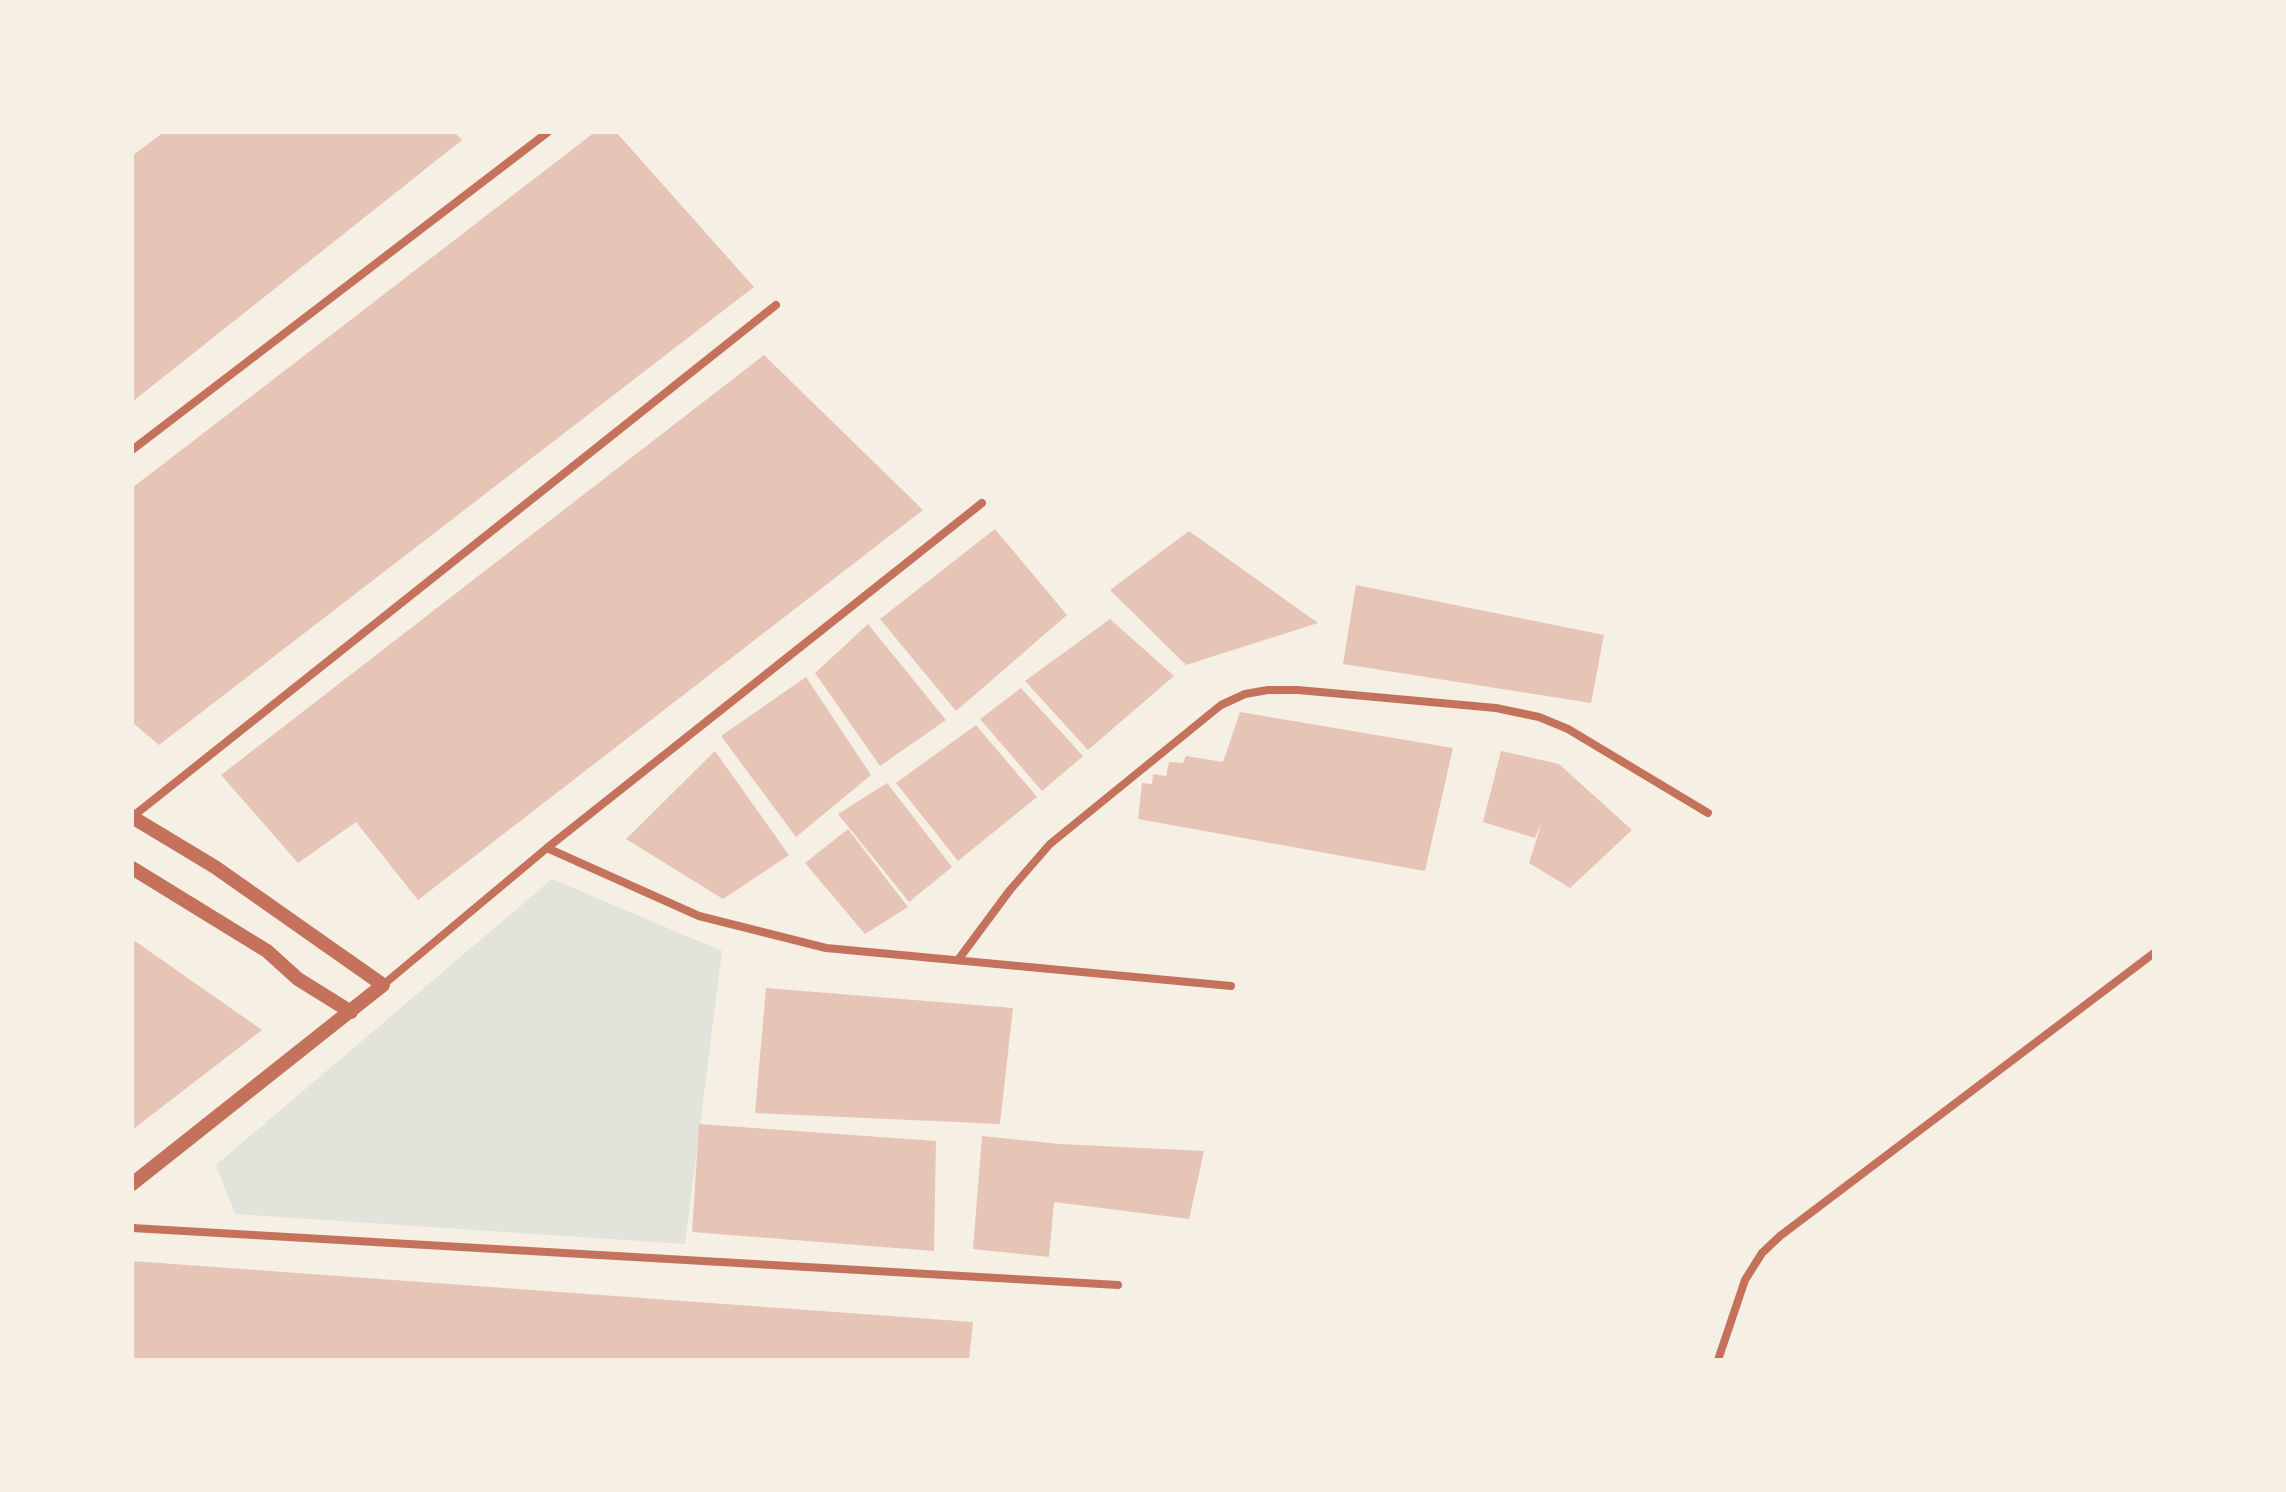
<!DOCTYPE html>
<html>
<head>
<meta charset="utf-8">
<style>
	body { margin:0 }
	#map { position:relative; width:2286px; height:1492px; overflow:hidden; background:#f6efe4; font-family:Barlow,sans-serif }
	canvas { display:block }
	.frame { position:absolute; inset:0; border:134px solid #f6efe4; pointer-events:none }
</style>
</head>
<body>
<div id="map">
<canvas width="2286" height="1492"></canvas>
<div class="frame"></div>
</div>
<script>
const context = document.querySelector('canvas').getContext('2d');
context.lineJoin = 'round';
function fill(path, color) { context.fillStyle = color; context.fill(path, 'evenodd'); }
const poly = rows => new Path2D(rows.map(r => 'M' + r).join(''));
function strokePath(path, color, width, dash) { context.strokeStyle = color; context.lineWidth = width; context.lineCap = dash ? 'butt' : 'round'; context.setLineDash(dash || []); context.stroke(path); }
const green = poly([
	[552,879,722,951,685,1244,235,1214,216,1165]
]);
const building = poly([
	[164,132,454,132,462,140,132,402,132,156],
	[595,132,616,132,754,287,159,745,132,722,132,488],
	[764,355,923,510,418,900,356,822,298,863,221,775],
	[995,529,1067,615,956,711,880,619],
	[1189,531,1318,623,1186,665,1110,590],
	[1356,585,1604,635,1591,703,1343,664],
	[1110,619,1174,676,1088,750,1025,681],
	[868,624,946,720,880,766,815,673],
	[806,677,871,775,796,837,721,736],
	[1021,688,1083,756,1042,791,980,719],
	[1240,712,1453,748,1425,871,1138,819,1142,783,1152,784,1153,774,1166,776,1169,762,1183,763,1186,756,1223,762],
	[976,725,1037,797,958,861,896,783],
	[715,751,789,855,723,899,626,839],
	[1501,751,1559,764,1632,830,1570,888,1529,863,1542,822,1535,838,1483,822],
	[887,783,952,867,909,902,838,814],
	[848,829,908,907,865,934,805,863],
	[132,939,262,1030,132,1130],
	[766,988,1013,1008,1000,1124,755,1113],
	[699,1124,936,1141,934,1251,692,1232],
	[982,1136,1060,1144,1204,1151,1189,1219,1054,1202,1049,1257,973,1249],
	[132,1261,973,1322,969,1360,132,1360]
]);
const minor = poly([
	[132,450,548,132],
	[132,817,776,305],
	[547,848,699,916,826,948,1231,986],
	[958,960,1010,890,1050,844,1221,705,1245,694,1268,690,1298,690,1496,708,1539,717,1568,729,1708,813],
	[383,985,547,848,982,503],
	[132,1228,1118,1285],
	[1718,1360,1745,1280,1762,1253,1780,1236,2154,953]
]);
const tertiary = poly([
	[132,817,215,867,383,985,132,1184],
	[132,868,267,951,298,979,351,1012]
]);
fill(green, '#e2e4dc');
fill(building, '#e6c5b7');
strokePath(minor, '#c5725c', 8);
strokePath(tertiary, '#c5725c', 14);
</script>
</body>
</html>
